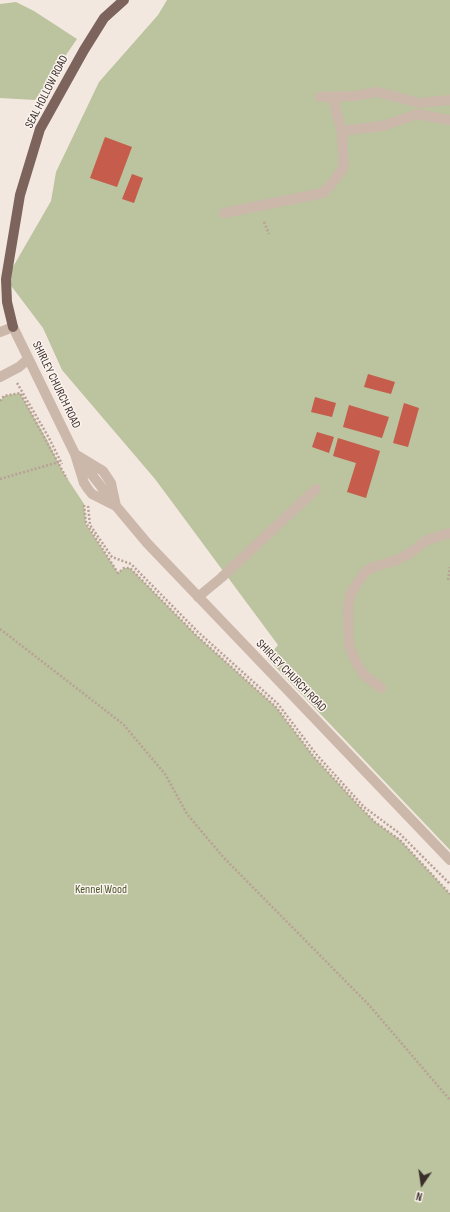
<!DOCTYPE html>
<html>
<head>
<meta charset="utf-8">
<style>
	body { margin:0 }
	#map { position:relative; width:450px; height:1212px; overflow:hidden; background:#f3e8e0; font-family:"Sofia Sans Condensed",sans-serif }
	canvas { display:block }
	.north { position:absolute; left:402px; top:1164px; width:40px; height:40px; -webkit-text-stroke:3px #fbf3ed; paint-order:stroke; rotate:193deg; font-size:11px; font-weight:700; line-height:16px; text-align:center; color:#3a2e2b }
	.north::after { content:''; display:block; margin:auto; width:14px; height:18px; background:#3a2e2b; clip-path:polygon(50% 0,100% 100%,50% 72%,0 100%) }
</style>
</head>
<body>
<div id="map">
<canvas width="450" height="1212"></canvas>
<div class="north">N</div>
</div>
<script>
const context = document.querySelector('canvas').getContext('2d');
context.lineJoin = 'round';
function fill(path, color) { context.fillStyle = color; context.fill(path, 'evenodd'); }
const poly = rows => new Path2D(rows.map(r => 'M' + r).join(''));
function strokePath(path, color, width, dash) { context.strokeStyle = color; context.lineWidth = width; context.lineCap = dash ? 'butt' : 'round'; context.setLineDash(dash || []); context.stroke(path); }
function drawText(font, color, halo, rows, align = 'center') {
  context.font = font + ' "Sofia Sans Condensed",sans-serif'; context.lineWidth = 3; context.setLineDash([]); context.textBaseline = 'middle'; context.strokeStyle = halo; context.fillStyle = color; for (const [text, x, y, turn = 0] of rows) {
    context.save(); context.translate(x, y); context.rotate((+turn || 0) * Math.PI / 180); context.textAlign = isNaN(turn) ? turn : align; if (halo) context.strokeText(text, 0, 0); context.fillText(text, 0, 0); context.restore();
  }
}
const green = poly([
	[167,0,450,0,450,850,267,658,278,645,155,479,62,370,43,328,6,279,51,201,56,172,99,82,158,15],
	[16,2,34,11,77,39,35,100,0,98,0,4],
	[20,393,47,440,63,472,84,504,86,524,118,573,124,568,130,568,197,636,276,707,314,757,361,808,375,822,400,840,450,894,450,1212,0,1212,0,401,4,396]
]);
const building = poly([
	[105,137,132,147,117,187,90,178],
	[132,174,143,178,134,203,122,199],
	[368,374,395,382,391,394,364,387],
	[315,397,336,403,332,417,311,412],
	[404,403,419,408,408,447,393,443],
	[349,405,389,417,382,438,343,427],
	[317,432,334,437,329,453,312,447],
	[338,438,380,451,366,498,347,492,356,463,333,456]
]);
const path = poly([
	[264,222,269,234],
	[17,383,49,438,62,464],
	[0,401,4,396,20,393,67,479],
	[0,479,59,462],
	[84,505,86,523,118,573,124,568,130,568,197,636,276,707,314,757,361,808,375,822,400,840,450,894],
	[88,506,90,525,112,557,131,564,198,632,278,704,316,754,364,807,399,833,450,884],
	[448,580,450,567],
	[0,629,123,724,165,774,187,814,224,858,369,1005,450,1100]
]);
const minor = poly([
	[336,96,334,102,342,134],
	[320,97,357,96,374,92,382,93,419,103,450,100],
	[224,213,323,193,335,180,344,166,342,134,348,130,383,126,417,114,450,120],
	[0,332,13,327,75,454,84,483,88,489,92,494,116,506,147,543,450,860],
	[0,377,19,367,28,359],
	[75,454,103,471,111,483,116,506],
	[81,461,114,503],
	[198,597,221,578,316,489],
	[381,688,364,675,356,662,349,646,348,607,351,593,364,573,371,568,397,560,410,553,427,540,450,533]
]);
const major = poly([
	[13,327,7,302,6,279,20,195,40,129,84,50,104,18,124,0]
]);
const streetNames = [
	["SEAL HOLLOW ROAD",47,92,-63],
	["SHIRLEY CHURCH ROAD",56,385,64],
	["SHIRLEY CHURCH ROAD",291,676,46]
];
const parkNames = [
	["Kennel Wood",101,890]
];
fill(green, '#bbc39f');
fill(building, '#c65c4b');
strokePath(path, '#b8a195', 2.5, [2, 2]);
strokePath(minor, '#ccb7ab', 10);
strokePath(major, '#7c635c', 10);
drawText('12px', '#3a2e2b', '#fbf3ed', streetNames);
drawText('12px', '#4d582e', '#fbf3ed', parkNames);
</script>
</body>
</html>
